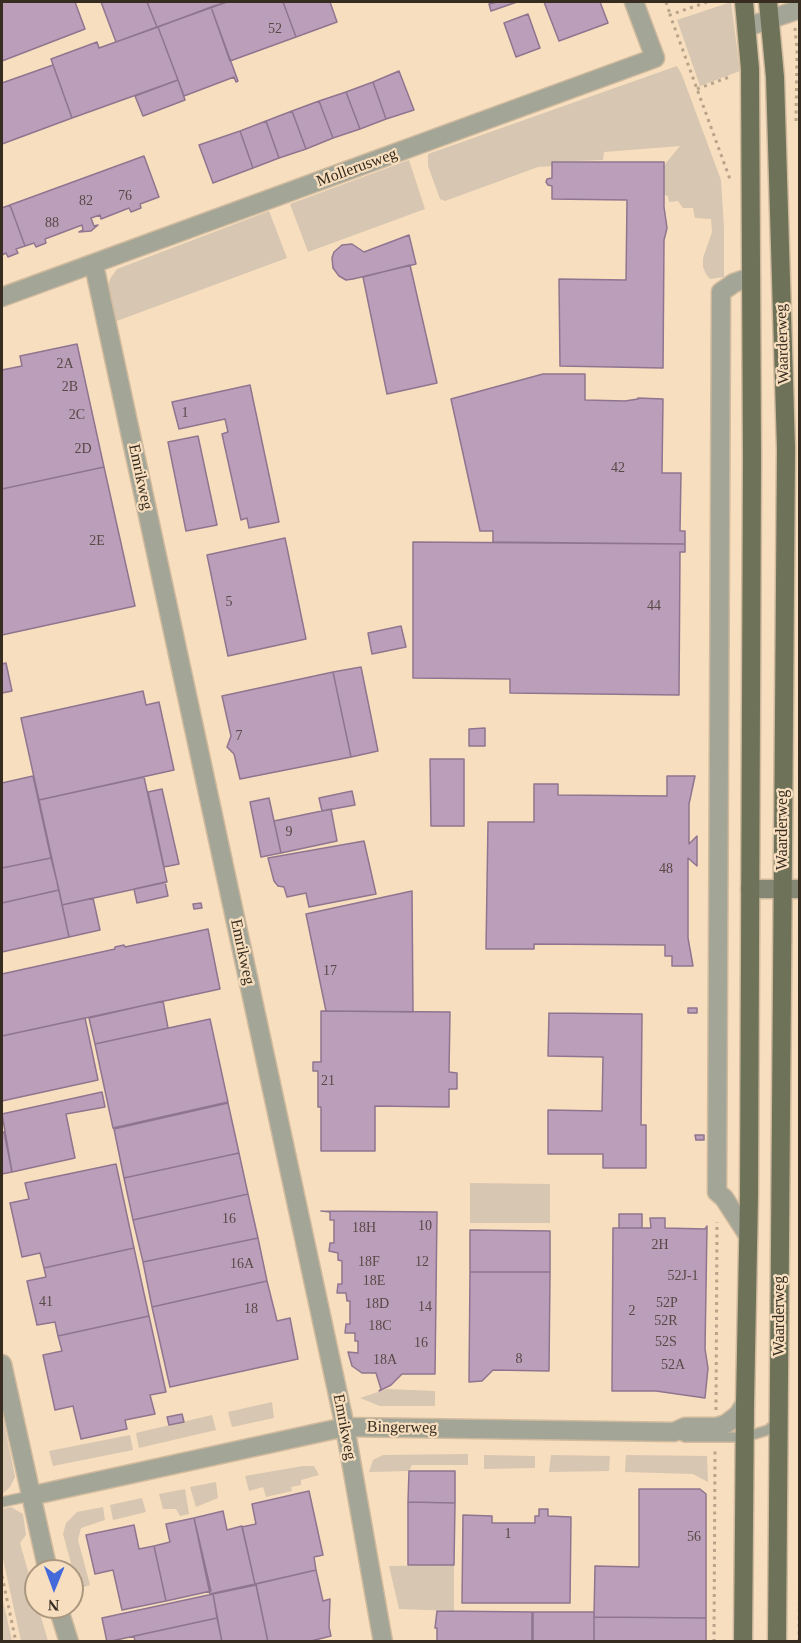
<!DOCTYPE html>
<html>
<head>
<meta charset="utf-8">
<style>
	body { margin:0 }
	#map { position:relative; width:801px; height:1643px; overflow:hidden; background:#f7debe; font-family:"Times New Roman",serif }
	canvas { display:block }
	.frame { position:absolute; inset:0; border:3px solid #362c20; pointer-events:none }
	.north { position:absolute; left:24px; top:1559px; width:60px; height:60px; box-sizing:border-box; background:#f7debe; border:2px solid #aa977f; border-radius:50%; rotate:181deg; font-size:16px; font-weight:700; line-height:24px; text-align:center; color:#362c20 }
	.north::after { content:''; display:block; margin:auto; width:21px; height:27px; background:#4469db; clip-path:polygon(50% 0,100% 100%,50% 72%,0 100%) }
</style>
</head>
<body>
<div id="map">
<canvas width="801" height="1643"></canvas>
<div class="frame"></div>
<div class="north">N</div>
</div>
<script>
const context = document.querySelector('canvas').getContext('2d');
context.lineJoin = 'round';
function fill(path, color) { context.fillStyle = color; context.fill(path, 'evenodd'); }
const poly = rows => new Path2D(rows.map(r => 'M' + r).join(''));
function strokePath(path, color, width, dash) { context.strokeStyle = color; context.lineWidth = width; context.lineCap = dash ? 'butt' : 'round'; context.setLineDash(dash || []); context.stroke(path); }
function drawText(font, color, halo, rows, align = 'center') {
  context.font = font + ' "Times New Roman",serif'; context.lineWidth = 4.5; context.setLineDash([]); context.textBaseline = 'middle'; context.strokeStyle = halo; context.fillStyle = color; for (const [text, x, y, turn = 0] of rows) {
    context.save(); context.translate(x, y); context.rotate((+turn || 0) * Math.PI / 180); context.textAlign = isNaN(turn) ? turn : align; if (halo) context.strokeText(text, 0, 0); context.fillText(text, 0, 0); context.restore();
  }
}
const green = poly([
	[731,2,740,71,700,86,677,20],
	[677,66,682,75,721,180,724,228,724,277,710,279,706,274,703,267,703,258,712,232,711,219,695,218,693,208,683,208,678,201,669,202,668,196,664,195,661,169,680,146,604,152,603,160,552,162,552,166,538,167,445,201,440,199,428,166,428,154],
	[409,160,425,209,308,252,290,204],
	[799,162,800,828,799,828,798,335],
	[269,211,287,258,114,322,107,292,110,279,117,269],
	[470,1183,550,1184,550,1223,470,1223],
	[387,1389,435,1391,435,1406,380,1406,360,1398],
	[272,1402,274,1418,232,1427,228,1412],
	[2,1413,15,1477,10,1487,2,1494],
	[212,1415,216,1430,139,1448,136,1433],
	[130,1435,133,1450,53,1466,49,1451],
	[468,1454,468,1465,412,1465,409,1471,369,1472,373,1460,383,1455],
	[484,1455,535,1456,535,1468,484,1469],
	[551,1455,610,1456,609,1471,549,1472],
	[626,1455,707,1456,708,1482,693,1474,625,1472],
	[303,1466,314,1466,319,1475,301,1480,301,1485,291,1487,292,1491,266,1497,263,1487,249,1491,245,1476],
	[216,1482,218,1498,196,1507,190,1487],
	[185,1489,189,1514,180,1516,176,1509,163,1509,159,1494],
	[142,1498,146,1512,113,1520,110,1505],
	[11,1507,23,1514,26,1535,20,1543,36,1599,36,1607,38,1607,48,1641,21,1641,2,1554,2,1509],
	[103,1507,105,1520,81,1528,78,1540,90,1585,78,1589,63,1534,66,1523,77,1512],
	[454,1565,454,1611,399,1609,389,1566],
	[2,1596,12,1641,2,1641]
]);
const building = poly([
	[2,2,75,2,85,29,2,61,2,2],
	[101,2,147,2,157,27,116,42,101,2],
	[147,2,227,2,157,27,147,2],
	[227,2,283,2,296,37,230,61,211,7,227,2],
	[283,2,330,2,337,22,296,37,283,2],
	[497,2,517,2,491,11,489,4,497,2],
	[544,2,600,2,608,23,559,41,544,2],
	[211,7,238,81,236,82,234,77,184,96,158,27,211,7],
	[528,14,540,48,516,57,504,23,528,14],
	[158,27,178,80,72,118,51,59,97,42,99,48,158,27],
	[53,65,72,118,2,144,2,83,53,65],
	[399,71,414,110,386,119,373,82,399,71],
	[178,80,185,100,143,116,135,96,178,80],
	[373,82,386,119,360,129,346,92,373,82],
	[346,92,360,129,333,138,319,101,346,92],
	[319,101,333,138,306,149,292,111,319,101],
	[292,111,306,149,279,158,266,121,292,111],
	[266,121,279,158,253,168,240,131,266,121],
	[240,131,253,168,213,183,199,145,240,131],
	[144,156,159,197,140,204,141,208,131,212,129,208,101,219,100,215,91,218,94,226,98,225,91,231,79,232,83,230,82,225,45,239,46,243,36,247,34,243,25,246,10,205,144,156],
	[552,162,664,162,664,207,667,228,664,240,663,368,560,366,559,279,626,280,627,200,552,199,552,186,548,185,546,182,547,179,552,178,552,162],
	[10,205,25,246,16,249,18,253,8,257,6,253,2,255,2,208,10,205],
	[409,235,416,264,353,279,346,280,339,276,333,268,332,258,334,252,342,245,352,244,364,252,409,235],
	[410,265,437,383,387,394,363,277,410,265],
	[77,344,104,467,2,489,2,370,22,366,20,356,77,344],
	[543,374,585,374,585,400,625,401,638,399,638,398,663,399,662,473,681,473,680,531,685,531,685,544,493,542,493,531,480,531,451,399,543,374],
	[250,385,279,522,249,528,247,518,241,520,222,434,228,432,225,419,179,429,172,402,250,385],
	[198,436,217,525,186,531,168,442,198,436],
	[104,467,135,606,2,635,2,489,104,467],
	[285,538,306,639,228,656,207,555,285,538],
	[413,542,685,544,685,552,680,552,679,695,510,693,510,679,413,678,413,542],
	[401,626,406,647,372,654,368,633,401,626],
	[6,663,12,691,2,693,2,664,6,663],
	[361,667,378,751,351,757,333,672,361,667],
	[333,672,351,757,240,779,234,754,227,747,231,736,222,696,333,672],
	[143,691,146,705,159,702,174,770,39,800,21,718,143,691],
	[485,728,485,746,469,746,469,729,485,728],
	[430,759,464,759,464,826,431,826,430,759],
	[33,776,51,858,2,868,2,783,33,776],
	[667,776,695,776,689,804,689,844,697,836,697,866,688,858,688,938,693,966,672,966,672,956,665,956,665,945,534,944,534,949,486,949,488,822,534,822,534,784,558,784,558,795,667,796,667,776],
	[144,777,167,882,62,905,39,800,144,777],
	[162,789,179,864,164,867,148,792,162,789],
	[352,791,355,805,322,811,319,798,352,791],
	[269,798,281,853,261,857,250,802,269,798],
	[331,809,337,841,281,853,274,821,331,809],
	[364,841,376,894,309,907,306,893,287,897,284,887,278,886,274,881,268,858,364,841],
	[51,858,59,890,2,903,2,868,51,858],
	[165,882,168,896,137,903,134,889,165,882],
	[59,890,69,937,2,952,2,903,59,890],
	[412,891,413,1012,326,1011,306,914,412,891],
	[93,898,100,930,69,937,62,905,93,898],
	[201,903,202,908,194,909,193,904,201,903],
	[208,929,220,989,2,1036,2,974,115,949,115,947,124,945,125,947,208,929],
	[163,1001,168,1028,95,1044,89,1018,163,1001],
	[688,1008,697,1008,697,1013,688,1013,688,1008],
	[321,1011,450,1012,449,1072,457,1073,457,1089,449,1089,449,1107,375,1106,375,1151,321,1151,321,1107,318,1107,318,1071,313,1071,313,1062,321,1062,321,1011],
	[549,1013,642,1014,641,1125,646,1125,646,1168,603,1168,603,1154,548,1154,548,1110,602,1111,603,1057,548,1056,549,1013],
	[85,1018,98,1080,2,1101,2,1036,85,1018],
	[210,1019,228,1102,113,1128,95,1044,210,1019],
	[102,1092,105,1107,66,1114,75,1158,12,1172,2,1114,102,1092],
	[228,1103,239,1153,124,1178,114,1129,228,1103],
	[2,1132,4,1132,12,1172,2,1174,2,1132],
	[695,1135,704,1135,704,1140,696,1140,695,1135],
	[239,1153,248,1194,133,1220,124,1178,239,1153],
	[116,1164,134,1248,44,1268,40,1253,22,1257,10,1203,29,1199,25,1183,116,1164],
	[248,1194,258,1238,143,1262,133,1220,248,1194],
	[321,1211,437,1212,435,1374,402,1374,391,1385,379,1391,381,1389,376,1373,362,1373,352,1366,348,1352,358,1353,358,1341,355,1341,355,1333,345,1333,346,1324,350,1324,350,1301,347,1301,346,1293,337,1293,338,1284,342,1284,342,1261,338,1260,338,1253,329,1251,330,1243,334,1243,334,1220,330,1220,330,1212,321,1211],
	[619,1214,642,1214,642,1228,619,1228,619,1214],
	[650,1218,665,1218,665,1228,705,1229,707,1226,705,1349,708,1368,705,1398,656,1391,612,1391,613,1228,651,1228,650,1218],
	[470,1230,550,1231,550,1272,470,1272,470,1230],
	[258,1238,267,1281,152,1307,143,1262,258,1238],
	[134,1248,149,1316,58,1336,55,1322,37,1325,27,1281,46,1277,44,1268,134,1248],
	[470,1272,550,1272,549,1371,493,1370,482,1381,469,1382,470,1272],
	[267,1281,277,1321,290,1318,298,1359,170,1387,152,1307,267,1281],
	[149,1316,166,1392,150,1395,155,1414,125,1420,127,1429,81,1439,73,1406,55,1410,43,1355,62,1351,58,1336,149,1316],
	[182,1414,184,1422,169,1425,167,1417,182,1414],
	[409,1471,455,1471,455,1503,408,1502,409,1471],
	[639,1489,700,1489,706,1494,706,1618,594,1617,595,1566,639,1567,639,1489],
	[309,1491,323,1555,314,1557,316,1570,255,1584,242,1527,256,1524,252,1504,309,1491],
	[408,1502,455,1503,454,1565,408,1565,408,1502],
	[539,1509,548,1509,548,1516,571,1517,570,1603,462,1603,463,1515,492,1516,492,1523,535,1523,535,1516,539,1516,539,1509],
	[223,1511,227,1530,242,1526,255,1584,210,1594,194,1518,223,1511],
	[194,1518,211,1591,166,1601,154,1546,170,1542,166,1524,194,1518],
	[134,1525,139,1549,154,1546,166,1601,122,1610,113,1570,95,1574,86,1535,134,1525],
	[316,1570,323,1601,330,1599,329,1627,331,1636,307,1642,268,1642,256,1584,316,1570],
	[256,1585,268,1642,222,1642,213,1594,256,1585],
	[213,1594,217,1618,107,1642,102,1618,213,1594],
	[437,1611,532,1612,532,1642,437,1642,437,1628,435,1628,437,1611],
	[533,1612,594,1612,594,1642,533,1642,533,1612],
	[594,1617,706,1618,706,1642,594,1642,594,1617],
	[217,1618,222,1642,135,1642,134,1636,217,1618]
]);
const path = poly([
	[666,2,670,14],
	[707,2,670,15,731,182],
	[795,28,797,50,796,124],
	[697,89,732,76],
	[716,1410,717,1222],
	[2,1576,16,1642],
	[714,1642,715,1450],
	[799,1642,800,1525]
]);
const lane = poly([
	[674,1432,685,1437,745,1437,768,1430,777,1422],
	[2,1502,30,1496]
]);
const street = poly([
	[747,27,800,9],
	[94,265,345,1427,383,1642],
	[2,297,655,58,634,2],
	[748,1235,724,1198,717,1192,721,292,734,283,751,277],
	[2,1364,48,1571],
	[30,1496,345,1427,674,1432,685,1427,716,1427,726,1424,738,1415,745,1404],
	[58,1607,69,1642]
]);
const secondary = poly([
	[750,889,800,889]
]);
const primary = poly([
	[768,2,775,77,786,449,777,1642],
	[743,1642,745,1404,749,1196,752,458,750,69,744,2]
]);
const numberNames = [
	["52",275,29],
	["76",125,196],
	["82",86,201],
	["88",52,223],
	["2A",65,364],
	["2B",70,387],
	["1",185,413],
	["2C",77,415],
	["2D",83,449],
	["42",618,468],
	["2E",97,541],
	["5",229,602],
	["44",654,606],
	["7",239,736],
	["9",289,832],
	["48",666,869],
	["17",330,971],
	["21",328,1081],
	["16",229,1219],
	["10",425,1226],
	["18H",364,1228],
	["2H",660,1245],
	["18F",369,1262],
	["12",422,1262],
	["16A",242,1264],
	["52J-1",683,1276],
	["18E",374,1281],
	["41",46,1302],
	["52P",667,1303],
	["18D",377,1304],
	["14",425,1307],
	["18",251,1309],
	["2",632,1311],
	["52R",666,1321],
	["18C",380,1326],
	["52S",666,1342],
	["16",421,1343],
	["8",519,1359],
	["18A",385,1360],
	["52A",673,1365],
	["1",508,1534],
	["56",694,1537]
];
const streetNames = [
	["Mollerusweg",357,168,-20],
	["Waarderweg",783,344,-92],
	["Emrikweg",140,477,78],
	["Waarderweg",783,830,-90],
	["Emrikweg",242,952,78],
	["Waarderweg",780,1316,-90],
	["Emrikweg",344,1427,79],
	["Bingerweg",402,1428,1]
];
fill(green, '#d7c6b1');
fill(building, '#bb9fba');
strokePath(building, '#8f758f', 1.5);
strokePath(lane, '#d0ba9e', 12);
strokePath(street, '#d0ba9e', 21);
strokePath(secondary, '#d0ba9e', 21);
strokePath(primary, '#d0ba9e', 21);
strokePath(path, '#b8a48b', 3, [3, 4.5]);
strokePath(lane, '#a3a597', 9);
strokePath(street, '#a3a597', 18);
strokePath(secondary, '#848773', 18);
strokePath(primary, '#6e7259', 18);
drawText('14px', '#574946', null, numberNames);
drawText('16px', '#362c20', '#f7debe', streetNames);
</script>
</body>
</html>
